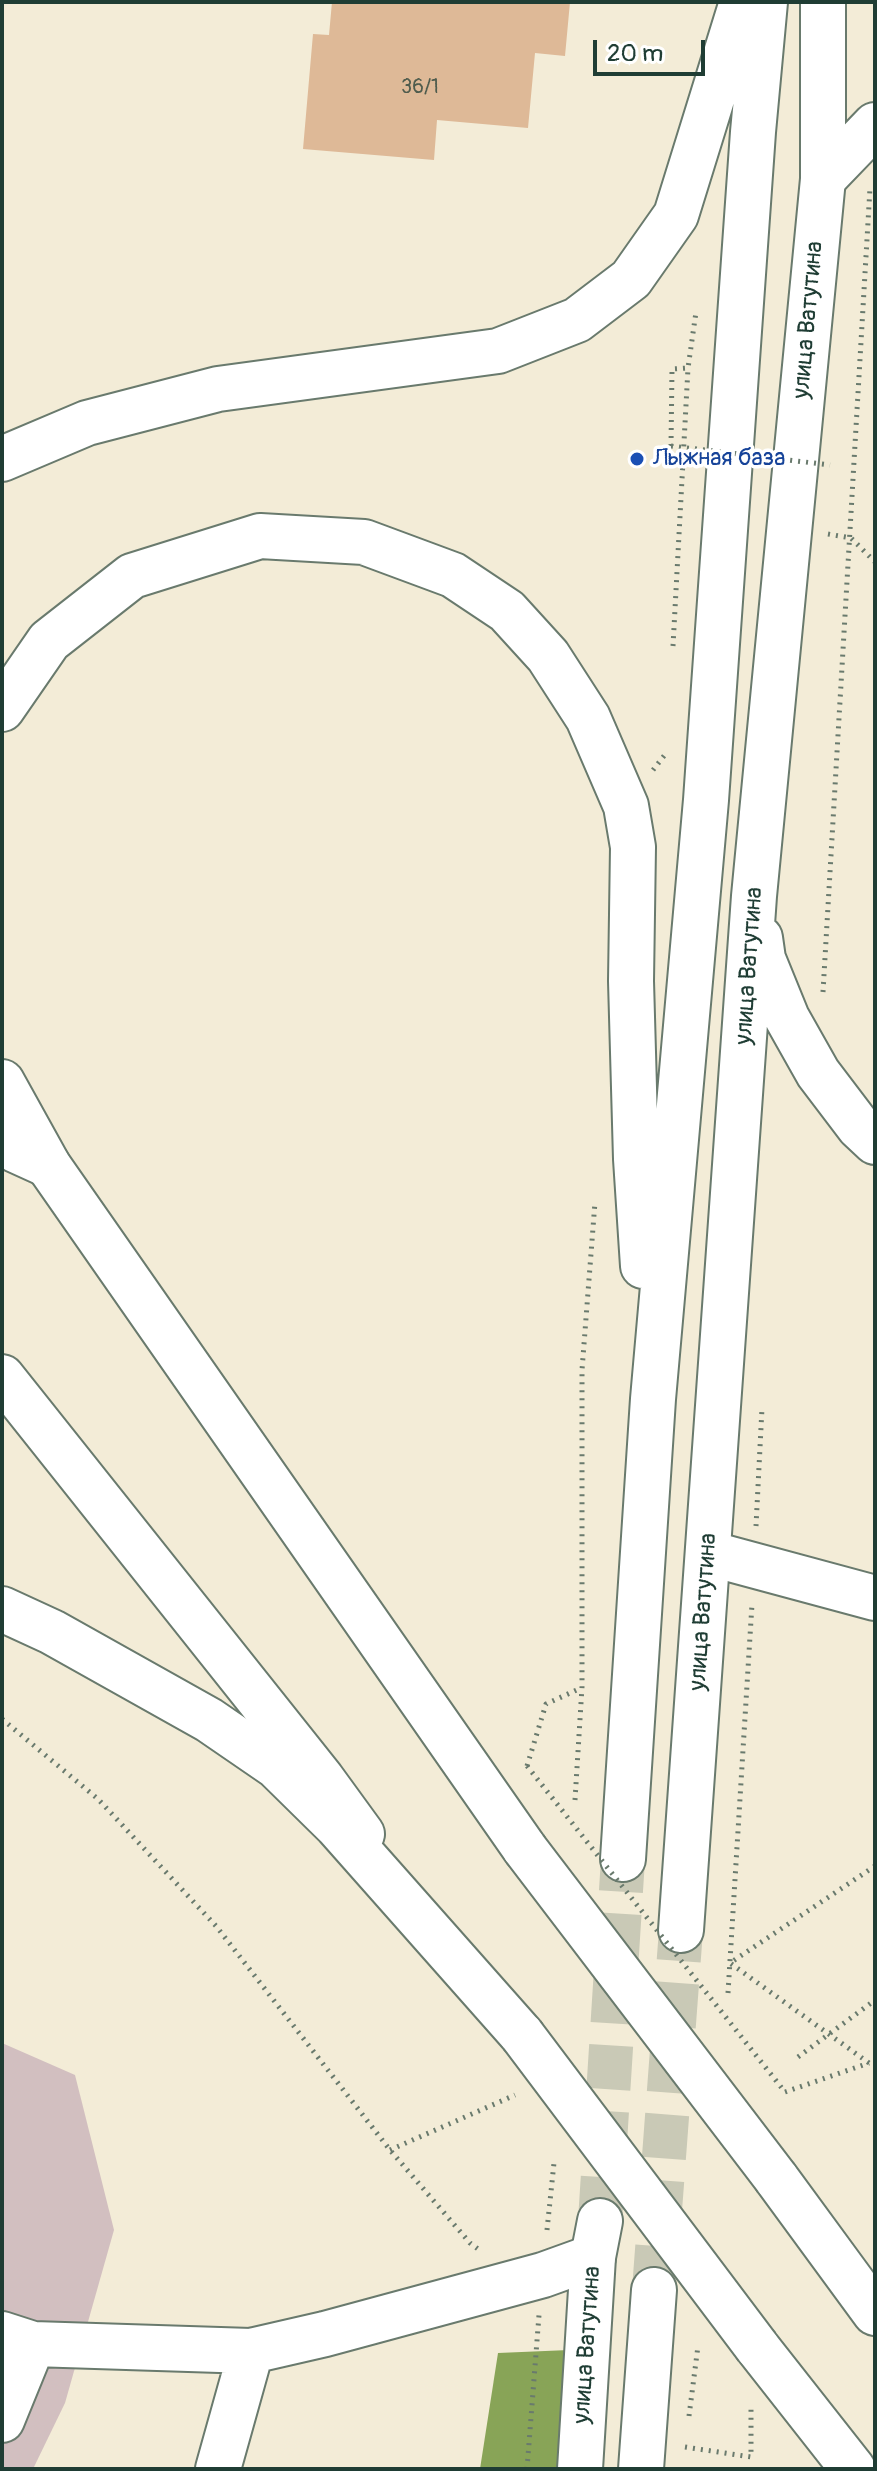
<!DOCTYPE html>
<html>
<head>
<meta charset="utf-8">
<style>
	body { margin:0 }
	#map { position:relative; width:877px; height:2471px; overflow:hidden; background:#f3ecd7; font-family:Pangolin,sans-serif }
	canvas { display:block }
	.frame { position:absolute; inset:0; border:4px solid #1f3d34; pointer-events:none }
	.scale { position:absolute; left:593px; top:40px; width:112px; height:36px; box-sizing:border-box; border:4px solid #1f3d34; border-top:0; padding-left:10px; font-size:24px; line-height:28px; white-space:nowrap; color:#1f3d34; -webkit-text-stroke:6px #fff; paint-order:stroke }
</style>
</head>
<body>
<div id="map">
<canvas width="877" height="2471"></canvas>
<div class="frame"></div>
<div class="scale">20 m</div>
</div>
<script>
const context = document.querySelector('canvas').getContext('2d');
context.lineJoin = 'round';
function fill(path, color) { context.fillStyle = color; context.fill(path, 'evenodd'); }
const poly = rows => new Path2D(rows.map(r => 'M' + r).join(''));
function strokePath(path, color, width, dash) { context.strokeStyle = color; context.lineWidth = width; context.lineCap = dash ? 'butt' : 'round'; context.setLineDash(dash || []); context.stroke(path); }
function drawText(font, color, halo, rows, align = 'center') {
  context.font = font + ' Pangolin,sans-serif'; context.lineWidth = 7; context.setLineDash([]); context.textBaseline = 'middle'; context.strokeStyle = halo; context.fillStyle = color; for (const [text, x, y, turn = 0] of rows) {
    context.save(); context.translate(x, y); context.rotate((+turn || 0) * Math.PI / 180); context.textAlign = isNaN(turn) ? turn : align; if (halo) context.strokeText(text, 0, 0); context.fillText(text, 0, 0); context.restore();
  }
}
const industrial = poly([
	[2,2043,75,2075,114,2230,65,2403,33,2469,2,2469]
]);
const forest = poly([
	[569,2350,560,2469,480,2469,498,2353]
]);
const building = poly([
	[332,2,570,2,565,56,535,53,528,128,437,120,434,160,303,149,313,34,329,35]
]);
const majorTunnel = poly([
	[600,2221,623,1859],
	[654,2290,681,1930]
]);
const path = poly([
	[671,446,672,369,688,368,696,312],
	[828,534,851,538,875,562],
	[673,646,688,368],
	[653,770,667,752],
	[823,992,870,188],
	[756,1526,762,1408],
	[2,1719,98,1799,216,1926,390,2150,470,2243,478,2249],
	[527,1766,546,1704,581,1688],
	[575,1800,582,1687,582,1370,595,1202],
	[728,1993,752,1604],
	[798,2057,875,2000],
	[869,2063,730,1963,875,1866],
	[785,2092,869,2063],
	[390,2150,515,2095],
	[547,2230,554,2163],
	[689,2416,698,2346],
	[685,2447,751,2457,751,2408],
	[527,2469,539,2315]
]);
const minor = poly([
	[823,179,875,125],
	[2,1133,15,1150,48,1165],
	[2,1377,322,1779,362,1834],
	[708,1553,875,1598],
	[2,2334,33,2344,251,2351,325,2334,543,2275,593,2257],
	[2,2420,33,2344],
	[218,2469,251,2351]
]);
const major = poly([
	[2,459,87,423,218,389,498,351,577,320,631,279,676,215,742,2],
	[2,709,49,641,132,576,260,536,364,542,453,575,507,611,548,656,588,718,626,806,633,847,631,981,636,1159,643,1266],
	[760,938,763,959,787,1018,818,1073,859,1127,875,1142],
	[2,1082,48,1165,525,1849],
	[2,1609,52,1632,209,1720,276,1766,337,1826,522,2035],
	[623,1859,653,1399,706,800,753,132,765,2],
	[681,1930,754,896,823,179,823,2],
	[776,2178,875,2313],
	[757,2347,853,2469],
	[580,2469,593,2257,600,2221],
	[641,2469,654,2290]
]);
const pathBridge = poly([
	[671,446,830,465],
	[527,1766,785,2092]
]);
const majorBridge = poly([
	[525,1849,776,2178],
	[522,2035,757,2347]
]);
const markers = [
	[637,459,8,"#1a4fb4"]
];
const numberNames = [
	["36/1",420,88]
];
const streetNames = [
	["улица Ватутина",809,320,-85],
	["улица Ватутина",750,966,-86],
	["улица Ватутина",704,1612,-86],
	["улица Ватутина",588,2345,-86]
];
const transitNames = [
	["Лыжная база",653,459]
];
fill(industrial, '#d2bfc0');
fill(forest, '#88a457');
fill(building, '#deb997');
strokePath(majorTunnel, '#c9c9b6', 44, [44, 22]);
strokePath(minor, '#697a6d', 48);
strokePath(major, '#697a6d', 48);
strokePath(path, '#697a6d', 5, [2, 6]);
strokePath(minor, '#fff', 44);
strokePath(major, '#fff', 44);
strokePath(majorBridge, '#697a6d', 48, []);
strokePath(pathBridge, '#697a6d', 5, [2, 6]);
strokePath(majorBridge, '#fff', 44);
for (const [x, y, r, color] of markers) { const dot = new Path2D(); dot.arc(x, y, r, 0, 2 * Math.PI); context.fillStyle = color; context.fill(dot); strokePath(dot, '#fff', 3); }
drawText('20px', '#4f5c4d', null, numberNames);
drawText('24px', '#1f3d34', '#fff', streetNames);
drawText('24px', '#164399', '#fff', transitNames, 'left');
</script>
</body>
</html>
